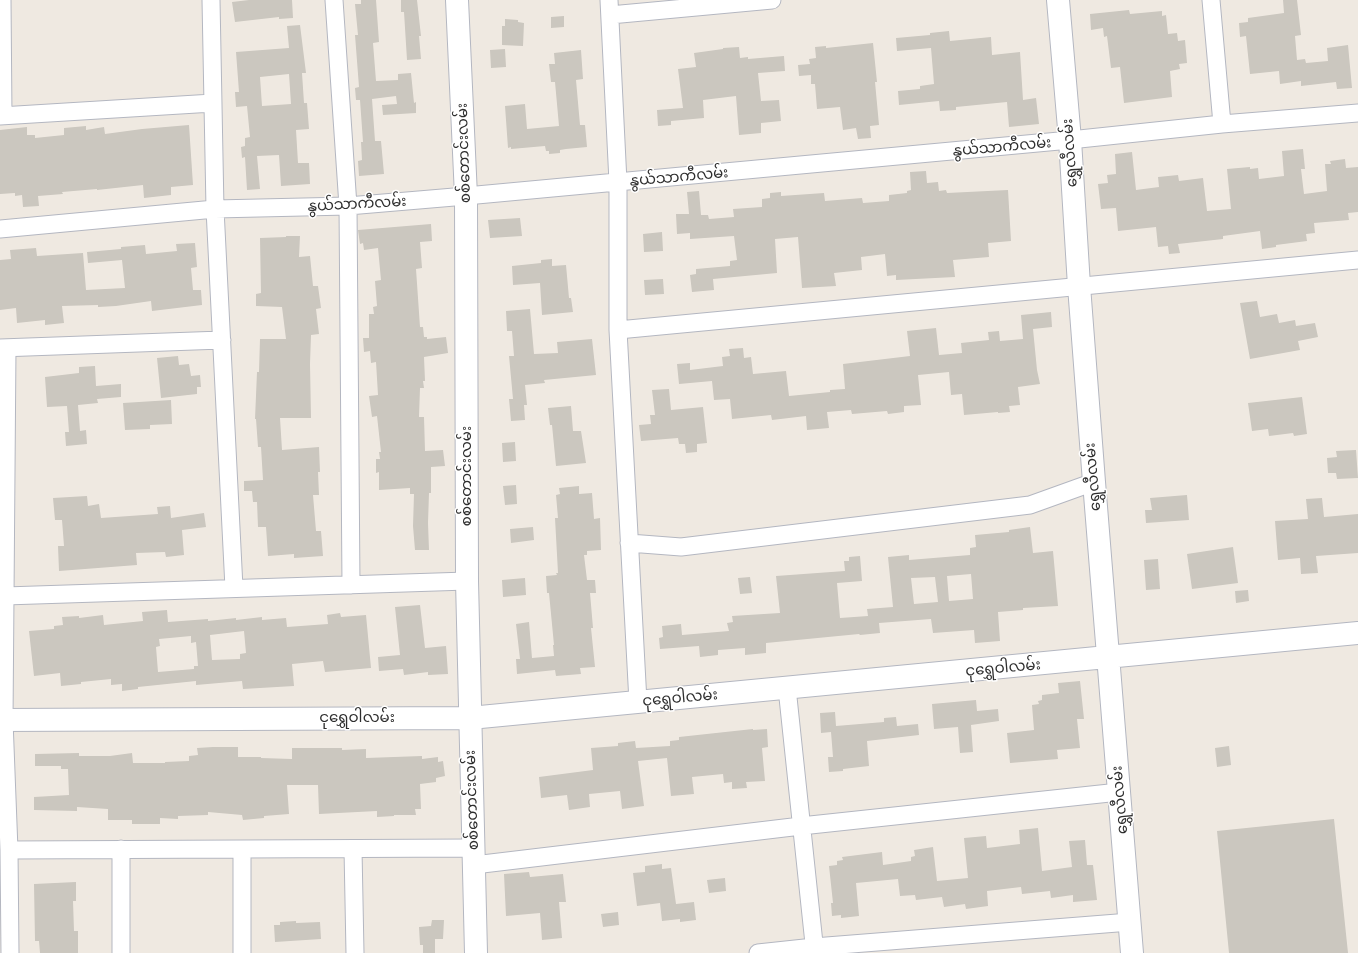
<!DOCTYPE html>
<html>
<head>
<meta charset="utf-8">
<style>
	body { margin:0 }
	canvas { display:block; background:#efe9e1 }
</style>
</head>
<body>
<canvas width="1358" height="953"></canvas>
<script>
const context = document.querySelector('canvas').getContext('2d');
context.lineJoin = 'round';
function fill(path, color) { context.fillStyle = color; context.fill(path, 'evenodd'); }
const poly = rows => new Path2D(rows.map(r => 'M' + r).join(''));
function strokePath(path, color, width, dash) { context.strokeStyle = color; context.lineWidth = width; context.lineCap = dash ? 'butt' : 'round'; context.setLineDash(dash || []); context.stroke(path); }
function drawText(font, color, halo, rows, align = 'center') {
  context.font = font + ' Figtree,"Noto Sans Myanmar",sans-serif'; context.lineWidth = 3; context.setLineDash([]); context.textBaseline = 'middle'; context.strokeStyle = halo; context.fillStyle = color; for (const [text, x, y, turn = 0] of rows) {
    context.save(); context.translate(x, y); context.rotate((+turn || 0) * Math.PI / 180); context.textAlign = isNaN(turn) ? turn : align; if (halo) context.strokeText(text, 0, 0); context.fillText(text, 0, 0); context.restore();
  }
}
const building = poly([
	[249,0,292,0,293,18,279,19,279,17,235,22,232,2],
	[361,0,376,0,379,42,373,43,376,81,398,80,398,74,411,73,414,103,416,102,416,113,383,115,382,105,397,104,396,96,372,99,375,141,381,141,384,174,359,176,358,161,362,160,361,142,363,142,360,100,356,100,355,88,359,87,355,35,358,35,355,4,361,4],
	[401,0,417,0,421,36,419,36,421,59,407,60,404,12,401,12],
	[1283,0,1297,0,1301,35,1295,36,1297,60,1305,59,1306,63,1328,61,1327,48,1348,45,1352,88,1337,89,1336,82,1301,86,1301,81,1280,84,1279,71,1250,74,1246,36,1240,37,1239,23,1248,22,1248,18,1284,13],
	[1129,10,1130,14,1162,11,1162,16,1166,15,1168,34,1177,33,1178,41,1185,40,1187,63,1179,64,1180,69,1170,71,1172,97,1124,103,1120,67,1111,68,1107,36,1104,37,1103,28,1091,30,1090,14],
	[564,16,564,27,551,28,551,17],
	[505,19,518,20,518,22,524,23,523,46,502,45,502,26,505,26],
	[300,25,306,73,302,73,304,103,307,103,309,129,296,130,298,163,309,163,310,184,281,186,279,155,257,156,260,189,247,190,245,157,242,158,241,147,245,146,245,138,250,137,247,106,236,107,235,92,239,92,236,52,289,48,287,26],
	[289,74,291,104,262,106,260,77],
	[949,31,950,41,991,37,992,55,1020,52,1023,100,1036,98,1039,124,1009,127,1007,102,956,107,956,110,940,111,939,101,899,105,898,91,920,89,920,86,934,84,931,48,897,51,896,38,930,35,930,33],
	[873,43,877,82,875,82,879,125,870,126,871,138,858,139,856,128,843,130,840,107,817,109,815,84,811,84,811,75,799,76,798,65,810,64,809,59,816,58,815,47,826,46,826,48],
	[739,47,740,58,748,57,748,59,784,56,785,71,758,73,761,101,779,100,781,121,761,123,761,133,739,135,736,96,703,100,704,118,671,121,671,125,658,126,657,110,683,108,678,69,696,67,694,53,723,49,723,48],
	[505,49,506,67,491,68,490,50],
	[581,50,583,79,576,80,580,125,585,125,587,147,566,149,560,150,560,153,549,154,549,151,546,151,545,146,511,149,511,147,508,148,505,106,525,104,527,129,559,126,555,82,551,82,549,64,555,64,554,53],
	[189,125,193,185,171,187,171,195,144,198,143,185,97,190,97,189,62,192,63,194,38,196,39,206,23,207,22,195,15,196,15,193,0,194,0,130,27,127,27,135,35,135,35,138,64,135,64,128,86,126,86,130,104,127,105,134,142,129],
	[1303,149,1305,169,1301,169,1304,194,1327,191,1325,164,1331,164,1330,161,1345,159,1346,168,1358,167,1358,212,1348,213,1349,220,1314,223,1315,233,1306,234,1307,241,1276,245,1276,247,1262,249,1260,231,1223,236,1223,239,1178,244,1180,253,1169,254,1168,246,1158,247,1156,227,1118,231,1116,208,1101,209,1098,184,1108,183,1107,175,1116,174,1115,154,1132,152,1136,190,1159,187,1158,177,1178,175,1179,181,1203,178,1207,211,1231,209,1227,169,1250,167,1250,169,1258,168,1259,179,1284,176,1282,151],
	[926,171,927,183,938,182,939,191,946,190,947,193,1008,190,1011,241,988,243,989,257,953,260,955,277,896,280,896,275,887,276,885,254,861,257,862,270,834,273,836,286,802,288,798,237,775,239,777,273,713,279,714,290,692,292,690,275,696,274,696,269,730,266,730,261,737,260,734,236,690,239,690,233,677,234,676,214,689,214,687,192,699,191,701,215,708,215,709,219,734,217,733,209,762,207,762,199,770,198,770,193,781,192,781,196,824,193,825,201,862,198,863,203,889,201,889,195,907,193,907,191,911,190,910,172],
	[520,218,522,236,490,238,488,220],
	[431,224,432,241,420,242,422,268,416,269,420,327,423,327,424,337,427,337,427,339,446,337,448,353,424,357,425,381,423,381,424,388,420,388,419,417,424,417,425,451,443,450,445,466,431,467,431,493,429,493,428,523,429,550,415,550,413,526,414,494,410,494,410,488,379,490,379,472,376,473,376,459,380,459,379,452,381,452,377,416,372,417,369,396,378,395,376,362,371,363,370,351,364,352,363,338,369,338,369,314,374,314,373,307,377,306,375,281,381,280,378,248,364,250,363,243,360,244,358,230],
	[662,232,663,251,644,252,643,234],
	[286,236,300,236,299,257,310,256,313,286,318,286,321,308,316,309,319,334,311,335,310,364,311,418,280,418,282,450,319,447,320,472,318,472,319,495,313,495,316,531,321,531,323,556,294,558,294,554,268,556,266,527,258,527,257,502,253,502,252,491,244,491,244,481,263,480,261,447,258,447,256,419,255,419,257,372,259,372,260,339,286,339,282,307,256,306,256,294,261,293,260,238,286,237],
	[195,243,197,267,191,268,193,290,201,290,202,305,152,311,151,301,116,306,98,307,98,305,62,306,64,323,45,325,45,320,17,323,16,308,0,310,0,260,11,259,10,250,36,248,37,256,83,253,86,290,125,288,122,260,88,263,87,252,121,249,121,247,145,245,146,254,177,251,176,244],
	[552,259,552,266,566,265,569,298,571,298,573,312,542,315,540,283,513,285,512,266,541,263,541,260],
	[663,279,664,294,645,295,644,280],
	[1257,301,1260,317,1277,314,1279,323,1295,320,1296,326,1315,323,1318,337,1298,341,1300,350,1250,359,1240,303],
	[530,309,534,354,558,353,557,342,592,339,596,375,544,380,545,383,525,385,527,405,524,405,525,420,511,421,509,399,513,399,509,356,514,356,512,331,507,331,506,311],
	[1051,312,1052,327,1033,329,1037,370,1040,384,1018,387,1020,405,1009,406,1010,412,998,413,998,412,964,415,962,394,951,395,949,372,918,375,921,405,904,406,904,412,888,414,887,411,852,414,851,410,827,412,829,428,807,430,806,416,772,420,771,415,732,419,730,399,714,400,712,381,679,384,677,364,690,363,690,370,723,366,722,357,730,356,729,349,743,348,744,358,751,357,753,374,786,371,789,396,830,392,830,390,845,389,843,364,910,356,907,331,936,328,939,355,962,353,961,343,989,340,988,332,999,331,1000,341,1023,339,1021,315],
	[178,356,179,365,189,364,191,376,200,375,201,387,197,387,197,394,161,398,157,358],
	[95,366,96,386,121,384,121,397,97,399,98,403,78,405,80,431,86,430,87,444,66,446,65,432,69,432,67,406,47,407,45,377,79,373,79,367],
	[669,389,671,410,703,407,707,443,697,444,697,452,686,453,685,444,679,444,678,438,641,441,639,425,651,424,650,415,655,415,652,390],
	[1302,397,1307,434,1294,436,1293,433,1269,436,1268,429,1252,431,1248,403],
	[171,400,172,424,150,425,150,429,125,430,123,403],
	[571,406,573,431,581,431,586,463,556,466,552,425,550,425,548,408],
	[515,442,516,461,503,462,502,443],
	[1356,450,1358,478,1337,479,1336,473,1328,473,1327,458,1337,457,1336,451],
	[516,485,517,504,505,505,503,486],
	[579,486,579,494,592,493,594,519,600,518,601,550,587,551,587,555,584,555,587,580,595,580,596,593,590,593,593,628,591,628,595,667,580,668,581,674,556,676,555,670,517,674,516,659,520,659,516,624,529,622,532,658,554,656,553,645,554,645,549,593,547,593,546,576,557,575,556,573,558,573,555,518,558,518,556,495,560,494,559,488],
	[1187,495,1189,520,1146,523,1145,510,1152,510,1150,498],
	[87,496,88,506,99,504,101,518,158,514,157,507,170,506,171,518,204,513,206,527,182,530,184,555,166,557,165,552,136,553,137,565,59,571,58,546,64,546,62,520,55,520,53,498],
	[1322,498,1324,517,1358,514,1358,553,1316,556,1318,573,1301,574,1300,558,1278,560,1275,521,1308,519,1306,499],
	[533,527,534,540,511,543,510,529],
	[1030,527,1033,553,1053,551,1058,606,1023,608,1023,610,998,612,1000,641,975,643,974,630,933,633,931,619,879,623,880,633,860,635,859,634,766,643,766,653,745,655,745,648,718,650,718,655,700,657,699,646,660,649,659,638,663,637,662,626,681,624,682,635,729,631,727,623,733,622,732,616,780,613,776,576,845,571,844,561,849,561,849,557,860,556,862,581,837,583,840,618,868,616,867,609,893,607,888,557,909,555,909,560,970,555,970,548,976,547,975,535,1009,532,1009,530],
	[971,574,973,599,949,601,947,576],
	[935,577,938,602,914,604,911,578],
	[1233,547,1238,583,1192,589,1187,554],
	[1158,559,1160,589,1146,590,1144,560],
	[750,577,752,593,740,594,738,578],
	[525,578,526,595,503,597,502,580],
	[1248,590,1249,601,1236,603,1235,591],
	[420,605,425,648,446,646,448,674,428,675,428,672,404,675,403,669,379,671,378,657,400,655,395,607],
	[167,610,168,622,208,619,208,621,236,618,236,620,262,617,262,620,286,618,287,627,328,624,327,615,340,613,341,617,366,615,371,668,325,672,323,661,292,664,294,686,243,689,242,681,196,685,196,681,138,687,138,689,122,691,122,684,111,685,111,679,81,682,81,684,61,686,60,673,34,676,29,631,54,629,54,626,63,625,62,617,79,616,79,618,103,615,104,625,143,621,142,612],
	[244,631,246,653,240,654,240,659,212,660,210,635],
	[191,636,191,643,196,642,198,666,194,666,194,669,158,672,156,647,160,646,159,639],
	[1080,681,1084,719,1077,719,1080,748,1057,750,1058,759,1010,763,1007,733,1034,730,1032,705,1039,704,1038,701,1042,700,1042,695,1059,693,1058,683],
	[976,700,977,711,998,709,999,721,971,725,973,752,960,753,958,727,934,729,932,704],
	[835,712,836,726,884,722,884,718,896,717,897,726,918,724,919,735,867,741,869,766,843,769,843,771,829,772,828,757,833,757,831,732,821,733,820,713],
	[753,729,753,730,767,729,768,747,762,748,765,781,746,782,747,788,732,789,732,782,724,783,723,774,692,777,694,794,671,796,667,758,638,761,644,806,622,809,620,791,589,794,590,807,569,810,567,795,541,798,539,777,593,770,591,748,618,746,618,743,635,741,636,748,670,746,670,741,679,740,679,737],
	[1229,746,1231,765,1217,767,1215,748],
	[213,747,238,747,238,757,261,757,261,758,292,759,292,748,342,748,342,750,366,749,366,758,422,756,422,759,438,757,438,762,443,761,445,776,436,778,436,782,420,784,421,809,415,809,416,815,394,815,394,816,377,817,377,811,319,814,318,785,287,785,289,814,264,816,264,818,243,820,242,815,208,812,208,815,178,816,178,819,160,818,160,824,132,824,132,820,108,820,108,809,77,807,77,811,34,810,34,797,69,795,68,769,61,769,61,766,35,766,35,754,79,753,79,756,110,756,132,753,133,763,165,763,165,762,189,761,189,756,198,755,197,748],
	[1334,819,1348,953,1229,953,1217,831],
	[1038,828,1042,871,1072,867,1069,841,1085,840,1087,865,1093,865,1097,900,1073,902,1073,895,1051,898,1050,891,1022,894,1021,887,987,891,988,906,966,909,965,904,944,907,942,897,916,900,915,895,900,896,898,879,856,883,859,916,841,918,841,915,832,916,831,903,833,903,829,866,837,865,837,861,843,860,842,857,882,852,883,865,911,861,911,857,915,856,914,850,933,847,937,881,968,878,964,838,986,836,987,848,1020,844,1019,830],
	[662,864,662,869,671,868,676,904,694,902,696,920,680,922,680,919,662,921,660,903,637,906,633,873,645,872,645,866],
	[529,872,530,877,563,874,566,902,559,902,562,938,542,940,540,913,506,916,504,874],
	[725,878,726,891,709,893,707,880],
	[76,882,76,901,73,901,74,931,78,931,78,953,40,953,39,941,35,941,34,884],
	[618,912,619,925,603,927,601,914],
	[432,920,444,920,443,939,435,939,435,953,423,953,423,945,420,945,419,927,431,926],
	[296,921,296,923,320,922,321,939,275,942,274,925,280,925,280,922]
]);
const street = poly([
	[2,0,3,115],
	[211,0,215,209,234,588],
	[334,0,348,206,351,585],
	[609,0,618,182,618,330,638,702],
	[1211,0,1222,124],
	[610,15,772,0],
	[0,116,213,103],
	[0,229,215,209,348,206,466,196,1070,140,1222,124,1358,113],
	[618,330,1358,260],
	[0,348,222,340],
	[7,348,4,720,9,850,10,953],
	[629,543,681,547,1030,505,1094,482],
	[5,596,467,581],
	[787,688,815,953],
	[121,849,121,953],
	[242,849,242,953],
	[353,849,355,953],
	[9,850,473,848],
	[474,865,801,826,1119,792],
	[758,953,814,947,1130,922]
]);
const secondary = poly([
	[457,0,466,196,467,581,476,953],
	[1058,0,1070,140,1079,286,1094,482,1132,953],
	[0,720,470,718,1358,633]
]);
const streetNames = [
	["နွယ်သာကီလမ်း",1002,147,-5],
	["စစ်တောင်းလမ်း",464,153,-92],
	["ရွှေလီလမ်း",1070,153,-94],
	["နွယ်သာကီလမ်း",679,177,-5],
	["နွယ်သာကီလမ်း",357,204,-3],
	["စစ်တောင်းလမ်း",467,476,-90],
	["ရွှေလီလမ်း",1093,477,-95],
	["ငုရွှေဝါလမ်း",1003,668,-5],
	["ငုရွှေဝါလမ်း",680,698,-5],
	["ငုရွှေဝါလမ်း",357,718],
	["စစ်တောင်းလမ်း",472,800,-92],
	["ရွှေလီလမ်း",1120,800,-95]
];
fill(building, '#cbc7bf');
strokePath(street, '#b4b7c1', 19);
strokePath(secondary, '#b4b7c1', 24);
strokePath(street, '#fff', 17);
strokePath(secondary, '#fff', 22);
drawText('15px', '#2e2e2e', '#fff', streetNames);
</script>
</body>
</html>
